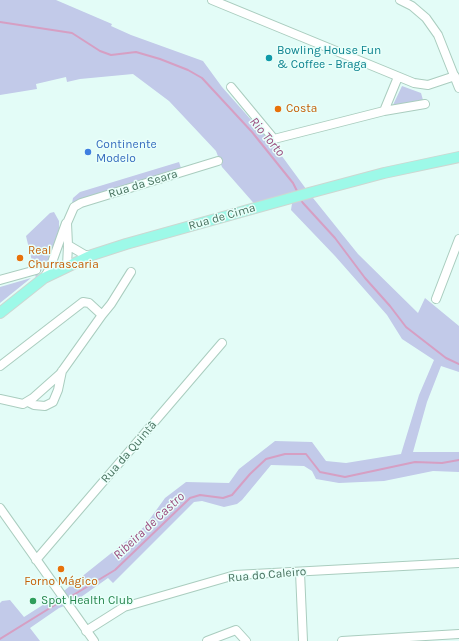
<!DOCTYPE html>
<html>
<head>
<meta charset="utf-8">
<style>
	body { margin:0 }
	canvas { display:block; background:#e3fcf7 }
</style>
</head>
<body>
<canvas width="459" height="641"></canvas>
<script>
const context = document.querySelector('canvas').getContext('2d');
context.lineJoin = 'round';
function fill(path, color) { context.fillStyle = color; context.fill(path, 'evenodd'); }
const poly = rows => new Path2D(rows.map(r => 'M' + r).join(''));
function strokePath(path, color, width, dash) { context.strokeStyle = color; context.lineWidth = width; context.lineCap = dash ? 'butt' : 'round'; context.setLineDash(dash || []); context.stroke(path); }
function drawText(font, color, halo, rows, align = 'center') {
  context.font = font + ' Karla,sans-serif'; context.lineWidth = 3; context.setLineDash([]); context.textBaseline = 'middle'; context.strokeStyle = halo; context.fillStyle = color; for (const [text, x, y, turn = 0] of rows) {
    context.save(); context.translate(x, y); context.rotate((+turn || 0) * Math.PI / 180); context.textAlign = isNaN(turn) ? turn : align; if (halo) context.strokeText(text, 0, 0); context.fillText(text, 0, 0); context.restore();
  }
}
const green = poly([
	[0,0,56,0,112,24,111,26,131,35,203,61,222,87,276,148,309,193,358,254,418,313,425,298,459,326,459,372,441,366,427,402,413,452,459,452,459,472,433,471,384,481,339,483,316,479,312,471,304,466,271,465,242,500,237,504,224,507,202,501,194,502,113,583,108,578,74,602,59,608,30,628,40,641,0,641,0,603,2,601,10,600,24,617,60,594,144,527,165,498,186,482,229,483,239,469,275,441,312,442,326,461,346,463,401,454,419,395,434,360,402,339,387,315,335,256,291,210,293,197,258,208,222,167,216,151,169,101,133,74,80,79,67,82,66,77,36,84,37,89,0,95],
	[402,86,421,93,423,100,393,105],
	[179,162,181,168,80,199,72,203,73,198,80,192],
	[54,212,59,221,59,229,49,260,36,278,26,236,50,213],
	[31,278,0,303,0,287]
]);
const stream = poly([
	[0,22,72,33,100,51,111,55,136,52,160,59,188,70,202,78,252,132,293,183,298,193],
	[300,199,303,203,335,238,365,278,390,306,406,327,446,358,459,364],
	[70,597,115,570,190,498,200,495,223,498,232,495,250,474,266,459,285,454,306,454,320,472,345,477,415,462,442,463,459,460],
	[0,639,58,603]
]);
const minor = poly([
	[212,0,414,83,428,85,455,76],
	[400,0,412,6,426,18,438,35,459,88],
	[231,87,274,139,384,111,398,77],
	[384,111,425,104],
	[68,245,85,255,92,255],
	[67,266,68,245,67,223,74,207,81,203,218,161],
	[44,278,50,268,66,223],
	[0,280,36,270],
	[436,299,459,239],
	[102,315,111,304,131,272],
	[0,366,83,302,89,303,102,315,60,374,33,398,23,404,0,399],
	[28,402,34,405,45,406,53,402,58,390,62,371],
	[0,508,94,641],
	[36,560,222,343],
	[300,572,303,641],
	[86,631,124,607,235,575,459,563],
	[207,641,236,630,246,641],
	[342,641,459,634]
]);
const major = poly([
	[0,313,44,278,92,255,126,244,309,193,384,173,459,157]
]);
const markers = [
	[269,58,4,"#0f9aa8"],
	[278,109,4,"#e8710a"],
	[88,152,4,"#3f7fe0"],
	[20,258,4,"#e8710a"],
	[61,569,4,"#e8710a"],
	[33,601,4,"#2e9e5b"]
];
const cultureNames = [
	["Bowling House Fun",277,51],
	["& Coffee - Braga",277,65]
];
const foodNames = [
	["Costa",286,109],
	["Real",28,251],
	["Churrascaria",28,265],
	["Forno Mágico",61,582,"center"]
];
const shopNames = [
	["Continente",96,145],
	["Modelo",96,159]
];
const streetNames = [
	["Rua da Seara",143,184,-17],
	["Rua de Cima",222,217,-16],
	["Rua da Quintã",129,452,-49],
	["Rua do Caleiro",267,575,-5]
];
const leisureNames = [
	["Spot Health Club",41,601]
];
const waterNames = [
	["Rio Torto",267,137,50],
	["Ribeira de Castro",149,526,-43]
];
fill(green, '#c2cae9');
strokePath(stream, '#d69fc3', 2);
strokePath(minor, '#aacdbf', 10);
strokePath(major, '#ccd8d2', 12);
strokePath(minor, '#fff', 8);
strokePath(major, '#9df9e8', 10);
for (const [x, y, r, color] of markers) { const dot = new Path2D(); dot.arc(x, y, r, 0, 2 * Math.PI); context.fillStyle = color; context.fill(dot); strokePath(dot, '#e9fffa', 1.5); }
drawText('12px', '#0d838f', '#e9fffa', cultureNames, 'left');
drawText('12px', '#c56008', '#e9fffa', foodNames, 'left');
drawText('12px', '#366cbe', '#e9fffa', shopNames, 'left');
drawText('12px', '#4a7360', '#e9fffa', streetNames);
drawText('12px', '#27864d', '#e9fffa', leisureNames, 'left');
drawText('italic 13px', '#9b4d7f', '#e9fffa', waterNames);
</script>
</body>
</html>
